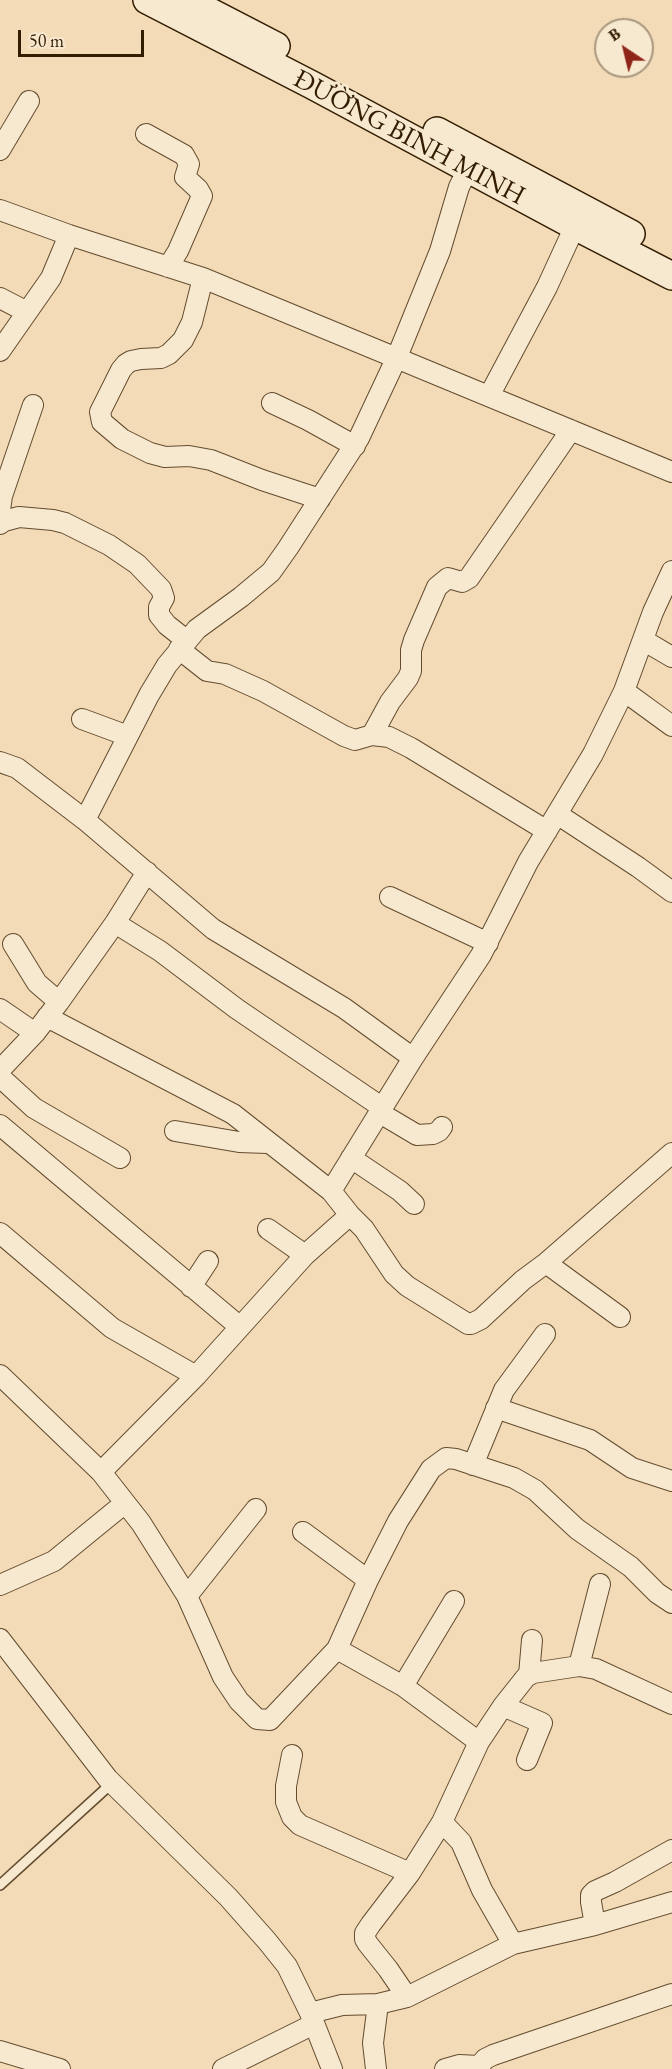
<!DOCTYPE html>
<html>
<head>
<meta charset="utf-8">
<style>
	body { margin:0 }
	#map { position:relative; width:672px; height:2069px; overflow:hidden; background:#f3dbb7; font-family:"EB Garamond",serif }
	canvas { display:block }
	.north { position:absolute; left:594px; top:18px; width:60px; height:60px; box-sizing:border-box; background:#f7e8d0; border:2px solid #a9977d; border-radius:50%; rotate:325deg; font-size:16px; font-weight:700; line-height:24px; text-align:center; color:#331d00 }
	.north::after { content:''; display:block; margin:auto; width:21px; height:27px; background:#8f2418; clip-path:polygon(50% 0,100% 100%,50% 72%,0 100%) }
	.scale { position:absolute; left:18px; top:30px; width:126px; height:27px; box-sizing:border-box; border:3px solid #331d00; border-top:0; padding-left:8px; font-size:18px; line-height:21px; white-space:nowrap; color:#331d00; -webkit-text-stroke:4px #f7e8d0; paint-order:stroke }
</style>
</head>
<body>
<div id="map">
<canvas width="672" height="2069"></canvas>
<div class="north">B</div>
<div class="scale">50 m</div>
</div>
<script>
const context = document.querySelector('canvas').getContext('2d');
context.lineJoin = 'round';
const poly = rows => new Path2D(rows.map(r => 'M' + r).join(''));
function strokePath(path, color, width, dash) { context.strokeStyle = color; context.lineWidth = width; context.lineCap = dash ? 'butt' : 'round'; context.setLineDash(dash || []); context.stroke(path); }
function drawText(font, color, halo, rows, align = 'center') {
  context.font = font + ' "EB Garamond",serif'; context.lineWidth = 6; context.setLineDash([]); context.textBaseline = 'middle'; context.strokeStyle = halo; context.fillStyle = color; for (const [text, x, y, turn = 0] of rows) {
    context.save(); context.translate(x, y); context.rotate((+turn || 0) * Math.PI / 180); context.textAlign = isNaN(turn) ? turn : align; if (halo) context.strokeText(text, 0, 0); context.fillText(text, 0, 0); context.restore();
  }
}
const lane = poly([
	[0,1885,112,1783]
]);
const street = poly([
	[146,134,184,155,189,164,185,177,198,189,202,196,178,251,168,267],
	[0,150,29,101],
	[0,210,69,235,203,278,672,472],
	[203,278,192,322,183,340,169,354,161,358,141,359,131,361,126,364,121,370,100,412,102,422,122,439,150,453,165,457,189,456,211,460,262,480,320,499],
	[0,298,27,312],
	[0,351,51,278,69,235],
	[489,396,547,287,575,226],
	[272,403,308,420,355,446],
	[0,510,2,496,33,405],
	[0,524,4,521,19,517,53,520,65,523,109,545,137,564,161,589,164,598,159,607,159,615,167,625,186,640],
	[643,640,672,657],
	[179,649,207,671,225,674,263,691,344,736,355,740,372,735,389,737,411,748,547,831],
	[624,691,672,726],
	[82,719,128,736],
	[372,735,390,702,408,678,411,671,411,650,414,640,437,587,448,578,462,582,469,578,571,430],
	[0,762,17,768,85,820,213,929,344,1008,413,1058],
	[557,814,638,867,672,892],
	[85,820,149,695,167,665,197,629,241,597,271,572,288,548,359,438,397,357,440,251,459,187,468,169],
	[390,897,488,943],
	[115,923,160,951,237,1009,383,1108],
	[13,944,37,983,59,1002],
	[0,1009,35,1033],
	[47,1017,233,1114,331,1191],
	[0,1070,35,1033,59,1002,115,923,147,872],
	[0,1077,34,1108,120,1158],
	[380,1113,417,1135,433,1134,439,1131,442,1127],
	[0,1125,240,1327],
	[175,1131,239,1142,268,1143],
	[351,1158,400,1191,414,1204],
	[350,1215,364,1229,394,1274,407,1286,468,1324,471,1324,481,1319,523,1280,546,1263,672,1153],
	[268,1229,305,1255],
	[0,1233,112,1328,196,1376],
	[546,1263,620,1317],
	[191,1287,208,1261],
	[0,1375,101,1472,141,1523,187,1596,223,1677,239,1701,257,1719,270,1720,337,1649,368,1580,398,1521,431,1469,446,1458,456,1459,514,1478,535,1490,577,1529,631,1567,657,1593,672,1603],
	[496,1408,590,1440,632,1468,672,1481],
	[473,1465,504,1390,545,1334],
	[101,1472,196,1376,305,1255,350,1215,331,1191,413,1058,481,955,528,862,593,754,624,691,653,612,672,571],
	[303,1532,368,1580],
	[0,1585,54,1561,125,1503],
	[187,1596,256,1509],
	[0,1639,108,1779,228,1897,267,1941,287,1966,310,2013,332,2069],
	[337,1649,403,1686,479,1742],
	[579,1666,600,1584],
	[529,1675,532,1640],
	[403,1686,454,1601],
	[503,1706,542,1723,527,1760],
	[292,1755,286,1786,286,1802,292,1817,300,1825,410,1873],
	[442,1822,461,1842,482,1890,513,1944],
	[595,1925,591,1902,591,1895,595,1891,615,1882,672,1850],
	[407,1997,388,1969,368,1944,365,1939,365,1933,371,1924,410,1873,442,1822,479,1742,503,1706,526,1677,533,1673,579,1666,596,1669,672,1704],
	[310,2013,342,2005,378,2004,407,1997,513,1944,595,1925,672,1902],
	[0,2051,60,2069],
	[223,2069,314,2024],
	[376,2069,373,2043,378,2004],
	[445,2069,459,2065,479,2066],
	[477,2069,485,2059,493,2055,672,1994]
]);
const secondary = poly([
	[147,0,312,85,575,226,672,276],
	[187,0,276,46],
	[437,131,631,234]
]);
const streetNames = [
	["ĐƯỜNG BINH MINH",409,138,28]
];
strokePath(lane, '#634c2e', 12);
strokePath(street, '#634c2e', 22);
strokePath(secondary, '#331d00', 30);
strokePath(lane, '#f7e8d0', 9);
strokePath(street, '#f7e8d0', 20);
strokePath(secondary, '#f7e8d0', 27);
drawText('27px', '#331d00', '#f7e8d0', streetNames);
</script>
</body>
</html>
